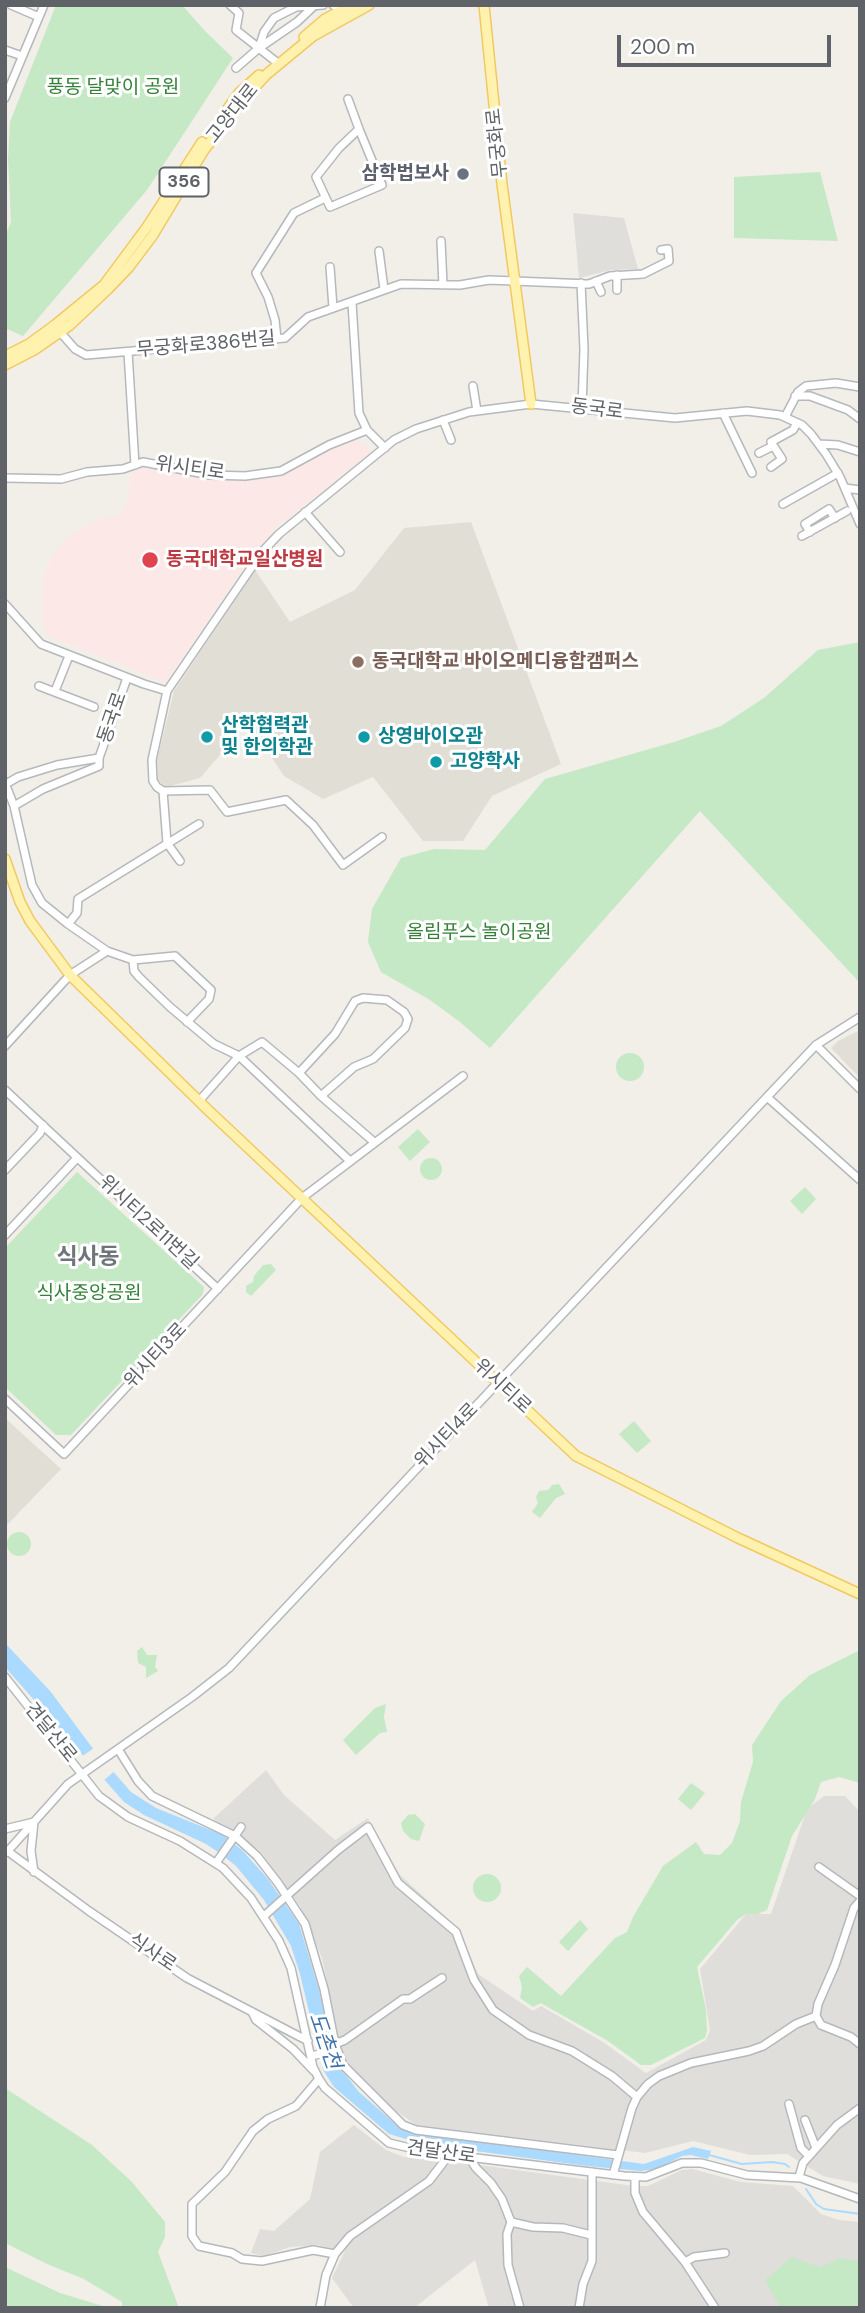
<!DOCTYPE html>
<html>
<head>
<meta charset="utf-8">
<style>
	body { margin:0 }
	#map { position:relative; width:865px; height:2313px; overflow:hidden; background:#f1efe8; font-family:"DM Sans",sans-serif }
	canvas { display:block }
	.frame { position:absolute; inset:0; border:7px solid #5f6368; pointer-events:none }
	.scale { position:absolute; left:617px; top:35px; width:214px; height:32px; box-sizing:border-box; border:4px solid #5f6368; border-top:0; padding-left:9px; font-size:21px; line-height:24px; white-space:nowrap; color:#5f6368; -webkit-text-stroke:5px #fff; paint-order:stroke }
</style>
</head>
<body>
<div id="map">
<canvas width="865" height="2313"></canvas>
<div class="frame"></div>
<div class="scale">200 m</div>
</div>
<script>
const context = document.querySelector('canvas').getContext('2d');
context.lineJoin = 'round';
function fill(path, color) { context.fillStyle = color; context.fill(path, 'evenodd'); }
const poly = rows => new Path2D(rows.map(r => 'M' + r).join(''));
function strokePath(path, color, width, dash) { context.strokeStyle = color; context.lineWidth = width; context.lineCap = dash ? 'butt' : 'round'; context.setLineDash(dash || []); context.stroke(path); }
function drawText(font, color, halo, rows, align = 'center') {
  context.font = font + ' "DM Sans","Noto Sans KR",sans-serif'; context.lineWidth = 6; context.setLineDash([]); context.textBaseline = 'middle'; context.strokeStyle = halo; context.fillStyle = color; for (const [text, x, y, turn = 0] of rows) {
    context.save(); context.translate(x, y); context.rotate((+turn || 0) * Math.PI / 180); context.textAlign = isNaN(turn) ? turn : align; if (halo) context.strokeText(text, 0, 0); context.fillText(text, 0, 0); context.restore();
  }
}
const industrial = poly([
	[573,213,624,218,638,269,611,270,579,278],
	[266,1770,284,1795,335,1840,368,1818,400,1875,457,1927,478,1974,533,2011,541,2006,603,2042,646,2073,706,2040,710,2030,700,1969,746,1914,771,1914,807,1809,824,1796,845,1796,860,1812,860,2184,823,2176,787,2154,750,2155,693,2141,645,2153,417,2125,397,2112,344,2063,322,1958,300,1906,260,1851,213,1819],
	[354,2125,386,2150,404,2157,472,2164,634,2186,648,2186,682,2170,692,2169,741,2182,793,2186,821,2214,839,2220,860,2222,860,2308,489,2308,475,2260,414,2308,354,2308,332,2278,345,2251,317,2245,290,2247,264,2256,251,2253,260,2229,274,2231,310,2199,320,2152]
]);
const education = poly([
	[471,522,561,764,492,796,463,841,423,841,373,777,323,799,284,776,253,730,247,724,200,778,166,787,158,780,157,760,174,691,255,570,290,622,355,590,404,528],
	[860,1030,860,1078,831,1048,838,1041],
	[5,1418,61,1469,5,1527]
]);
const medical = poly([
	[357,438,372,451,277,526,242,570,165,682,46,635,41,611,43,580,51,558,68,537,96,520,120,515,127,503,131,469,143,464,210,480,229,481,283,476,330,447]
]);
const green = poly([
	[56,5,182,5,205,31,233,58,147,190,23,336,5,328,5,236,11,222,8,159,10,122],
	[820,172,838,241,734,238,734,177],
	[860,642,860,983,700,811,490,1048,460,1022,430,1000,381,972,368,942,372,909,401,858,434,849,485,850,545,779,674,742,721,726,764,698,818,650],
	'616 1067a14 14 0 1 1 28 0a14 14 0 1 1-28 0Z',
	[418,1129,430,1142,410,1161,398,1147],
	'420 1169a11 11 0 1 1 22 0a11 11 0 1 1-22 0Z',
	[77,1172,204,1287,203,1294,71,1435,56,1435,5,1387,5,1248],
	[805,1187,816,1199,802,1214,790,1201],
	[271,1264,276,1270,251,1296,246,1292,246,1286,253,1282,254,1276,263,1265],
	[634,1421,651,1441,637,1453,619,1434],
	[559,1484,565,1494,556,1498,540,1518,532,1512,538,1503,536,1497,539,1491,548,1490,552,1485],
	'7 1544a12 12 0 1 1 24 0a12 12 0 1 1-24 0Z',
	[142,1647,147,1655,157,1655,155,1667,158,1671,146,1678,146,1667,138,1663,137,1651],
	[860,1650,860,1783,839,1777,821,1782,815,1799,792,1836,767,1910,758,1914,746,1914,737,1920,697,1967,706,2010,707,2030,705,2038,651,2065,641,2065,608,2041,546,2006,541,2003,533,2007,520,1998,522,1987,519,1976,527,1967,561,1996,615,1938,627,1932,633,1917,663,1866,696,1842,704,1854,720,1855,732,1843,740,1821,741,1802,753,1762,752,1745,781,1701,810,1675],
	[386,1704,384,1717,387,1732,380,1733,356,1755,343,1740,375,1708],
	[691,1783,705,1793,691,1810,678,1799],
	[415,1814,425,1824,419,1841,411,1839,403,1831,401,1823,408,1815],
	'473 1888a14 14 0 1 1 28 0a14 14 0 1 1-28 0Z',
	[580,1920,588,1929,568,1951,559,1942],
	[5,2088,92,2145,131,2181,165,2222,165,2237,158,2252,179,2308,122,2308,122,2302,84,2279,47,2264,5,2243],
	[791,2257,821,2267,840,2258,860,2261,860,2308,781,2308,765,2281],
	[5,2267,60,2293,109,2308,5,2308]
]);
const water = poly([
	[5,1643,51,1692,91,1746,131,1792,156,1808,223,1835,242,1850,268,1879,299,1924,319,1990,335,2061,359,2092,399,2127,416,2133,644,2164,693,2147,711,2151,708,2159,691,2155,682,2156,657,2169,641,2171,587,2166,423,2144,389,2134,334,2087,323,2070,300,1974,291,1946,264,1900,236,1866,221,1854,206,1844,144,1815,124,1802,5,1667]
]);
const pier = poly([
	[97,1746,117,1769,103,1781,81,1757]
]);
const stream = poly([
	[709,2155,742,2164,772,2162,785,2164,789,2167],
	[806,2189,816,2204,824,2209,860,2214]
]);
const minor = poly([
	[11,5,39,17],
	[230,5,239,13,236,30,279,64],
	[333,5,345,13],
	[259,48,264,32,274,18,296,7,323,5],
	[5,50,22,56],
	[236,68,259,48,297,22,314,6],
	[5,98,44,5],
	[348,99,359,129],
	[359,129,382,185,330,207,316,177,339,148,359,129],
	[441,241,443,285],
	[379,251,384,289],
	[330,267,333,308],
	[617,275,617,290],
	[596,281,601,292],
	[581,283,584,349,582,408],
	[352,303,359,413,367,430,385,448],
	[60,332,75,349,86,355,285,338,308,317,401,284,460,285,489,280,589,284,610,276,643,274,669,261,668,249,661,250],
	[277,339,275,320,268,297,256,273,294,213,325,198],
	[128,352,135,465],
	[473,386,477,411],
	[795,396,810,396,848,410,860,419],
	[723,413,752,473],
	[785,417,798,392,806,386,836,383,860,387],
	[443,420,451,440],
	[819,444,838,445,860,452],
	[759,453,773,446],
	[771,467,782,459,771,442,793,430,797,423],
	[5,478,61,479,87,472,123,469,143,462,210,475,245,476,281,471,329,445,367,430],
	[845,488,860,490],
	[783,504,838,473],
	[305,512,340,552],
	[810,532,805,524,829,509,835,518],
	[802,536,847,511],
	[5,604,41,644,144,684,167,691,262,552,279,534,394,440,416,429,469,412,531,404,675,418,747,411,780,415,802,425,811,434,826,454,840,477,860,524],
	[39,686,94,707],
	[55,691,69,656],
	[167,691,152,760,153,781,157,787,163,791,210,790,227,812,286,800,313,825,343,865,382,837],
	[5,783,14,806,32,885,42,903,68,924],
	[6,784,18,777,57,765,99,758],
	[163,791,167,843,180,861],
	[14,806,43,789,99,766,99,758,127,678],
	[107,951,68,924,77,913,78,899,199,824],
	[133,960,134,971,139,977,170,1007,214,1044,239,1056,350,1161],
	[816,1045,860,1089],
	[5,1046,70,975,107,951,133,960,175,956,211,990,209,999,187,1022],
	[299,1073,335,1034,355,1001,363,998,387,1000,404,1012,408,1019,405,1028,373,1059,354,1067,321,1096],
	[5,1090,218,1289],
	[767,1097,860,1180],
	[199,1101,239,1056,262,1042,299,1073,321,1096,374,1142],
	[5,1170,40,1133,43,1125],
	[5,1235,77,1158],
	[5,1399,64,1454,302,1198,463,1076],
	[5,1677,99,1796,128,1817,180,1841,223,1868,251,1898,279,1941,291,1968,313,2067,319,2079,325,2088,389,2143,427,2152,624,2176,646,2177,682,2163,701,2163,747,2175,801,2178,860,2199],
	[118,1749,138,1781,152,1796,235,1836,257,1856,278,1883,305,1924,324,1989,335,2044,343,2065,403,2125,416,2130,618,2155],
	[5,1829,34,1822,31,1851,34,1872],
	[6,1850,89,1911,187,1978,308,2041],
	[7,1852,68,1784,192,1697,229,1668,816,1045,860,1017],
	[216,1863,241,1827],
	[819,1867,860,1896],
	[860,1901,854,1908,835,1965,818,2004,816,2016,821,2025,851,2037,860,2044],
	[264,1916,338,1850,368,1827,398,1883,456,1932,474,1980,493,2010,529,2035,572,2051,612,2076,637,2097],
	[252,2012,256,2020,293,2049,314,2071],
	[335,2044,345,2040,403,1999,410,1999,442,1978],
	[311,2056,337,2050],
	[319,2079,296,2106,268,2119,253,2131,225,2172,192,2204,192,2236,199,2246,232,2253,242,2259,262,2261,313,2250,335,2254],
	[789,2104,801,2148,809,2156],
	[805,2120,816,2148],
	[469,2157,476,2168,491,2183,502,2199,511,2222,507,2234,508,2265,520,2308],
	[613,2175,632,2108,637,2097,648,2084,659,2076,691,2063,749,2051,763,2046,796,2024,816,2016],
	[635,2177,635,2193,643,2212,685,2262,715,2308],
	[799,2177,803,2163,837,2125,860,2108],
	[511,2222,533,2227,563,2228,591,2235],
	[685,2262,694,2257,725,2253],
	[320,2308,326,2275,335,2254,350,2236,429,2181,449,2155],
	[579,2308,583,2284,592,2261,592,2172]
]);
const major = poly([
	[484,5,502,184,531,404],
	[304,37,325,19,352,5],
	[224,114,239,93,259,75],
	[5,356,29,344,55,325,104,285,147,227,202,142],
	[5,365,34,350,70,325,108,289,129,267,153,235,204,150,241,102,267,74,313,36,369,5],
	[5,859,20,902,30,921,70,975,208,1110,576,1456,738,1538,860,1594]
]);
const markers = [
	[463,174,7,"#6b7280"],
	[150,560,9,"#e0444e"],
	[358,662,7,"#8d6e63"],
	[207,737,7,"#0f9aa8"],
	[364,737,7,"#0f9aa8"],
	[436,762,7,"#0f9aa8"]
];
const shields = [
	[184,182,49]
];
const shieldNames = [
	["356",184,182]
];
const parkNames = [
	["풍동 달맞이 공원",113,88],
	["올림푸스 놀이공원",479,933],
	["식사중앙공원",89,1294]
];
const streetNames = [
	["고양대로",233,114,-51],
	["무궁화로",498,143,-96],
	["무궁화로386번길",206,345,-5],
	["동국로",597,410,7],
	["위시티로",190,469,8],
	["동국로",113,718,-71],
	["위시티2로11번길",148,1223,43],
	["위시티3로",156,1356,-47],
	["위시티로",502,1387,43],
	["위시티4로",447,1436,-46],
	["견달산로",50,1733,51],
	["식사로",152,1953,34],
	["견달산로",441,2153,8]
];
const worshipNames = [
	["삼학법보사",449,174]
];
const healthNames = [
	["동국대학교일산병원",166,560]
];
const educationNames = [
	["동국대학교 바이오메디융합캠퍼스",372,662]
];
const cultureNames = [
	["산학협력관",221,726],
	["및 한의학관",221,748],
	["상영바이오관",378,737],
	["고양학사",450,762]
];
const waterNames = [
	["도촌천",324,2041,71]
];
const quarterNames = [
	["식사동",88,1258]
];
fill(industrial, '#e0deda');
fill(education, '#e1ded6');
fill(medical, '#fce8e6');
fill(green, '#c5e8c5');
fill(water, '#aadaff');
fill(pier, '#f1efe8');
strokePath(stream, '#aadaff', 2);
strokePath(minor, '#b5b8bc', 10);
strokePath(major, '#f2c960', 12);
strokePath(minor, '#fff', 7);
strokePath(major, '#fff2af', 9);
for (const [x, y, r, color] of markers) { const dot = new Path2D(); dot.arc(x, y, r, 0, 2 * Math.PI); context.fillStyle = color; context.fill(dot); strokePath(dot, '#fff', 2.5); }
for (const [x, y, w] of shields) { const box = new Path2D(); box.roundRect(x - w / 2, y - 14.5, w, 29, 5); context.fillStyle = '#fff'; context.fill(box); strokePath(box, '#5f6368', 2); }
drawText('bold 18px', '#5f6368', null, shieldNames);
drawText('19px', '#348238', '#fff', parkNames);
drawText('19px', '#5f6368', '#fff', streetNames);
drawText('bold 19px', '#5b616d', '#fff', worshipNames, 'right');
drawText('bold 19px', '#be3a42', '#fff', healthNames, 'left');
drawText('bold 19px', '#785e54', '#fff', educationNames, 'left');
drawText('bold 19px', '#0d838f', '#fff', cultureNames, 'left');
drawText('italic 21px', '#4174aa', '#fff', waterNames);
drawText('bold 23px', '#70757a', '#fff', quarterNames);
</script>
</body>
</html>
